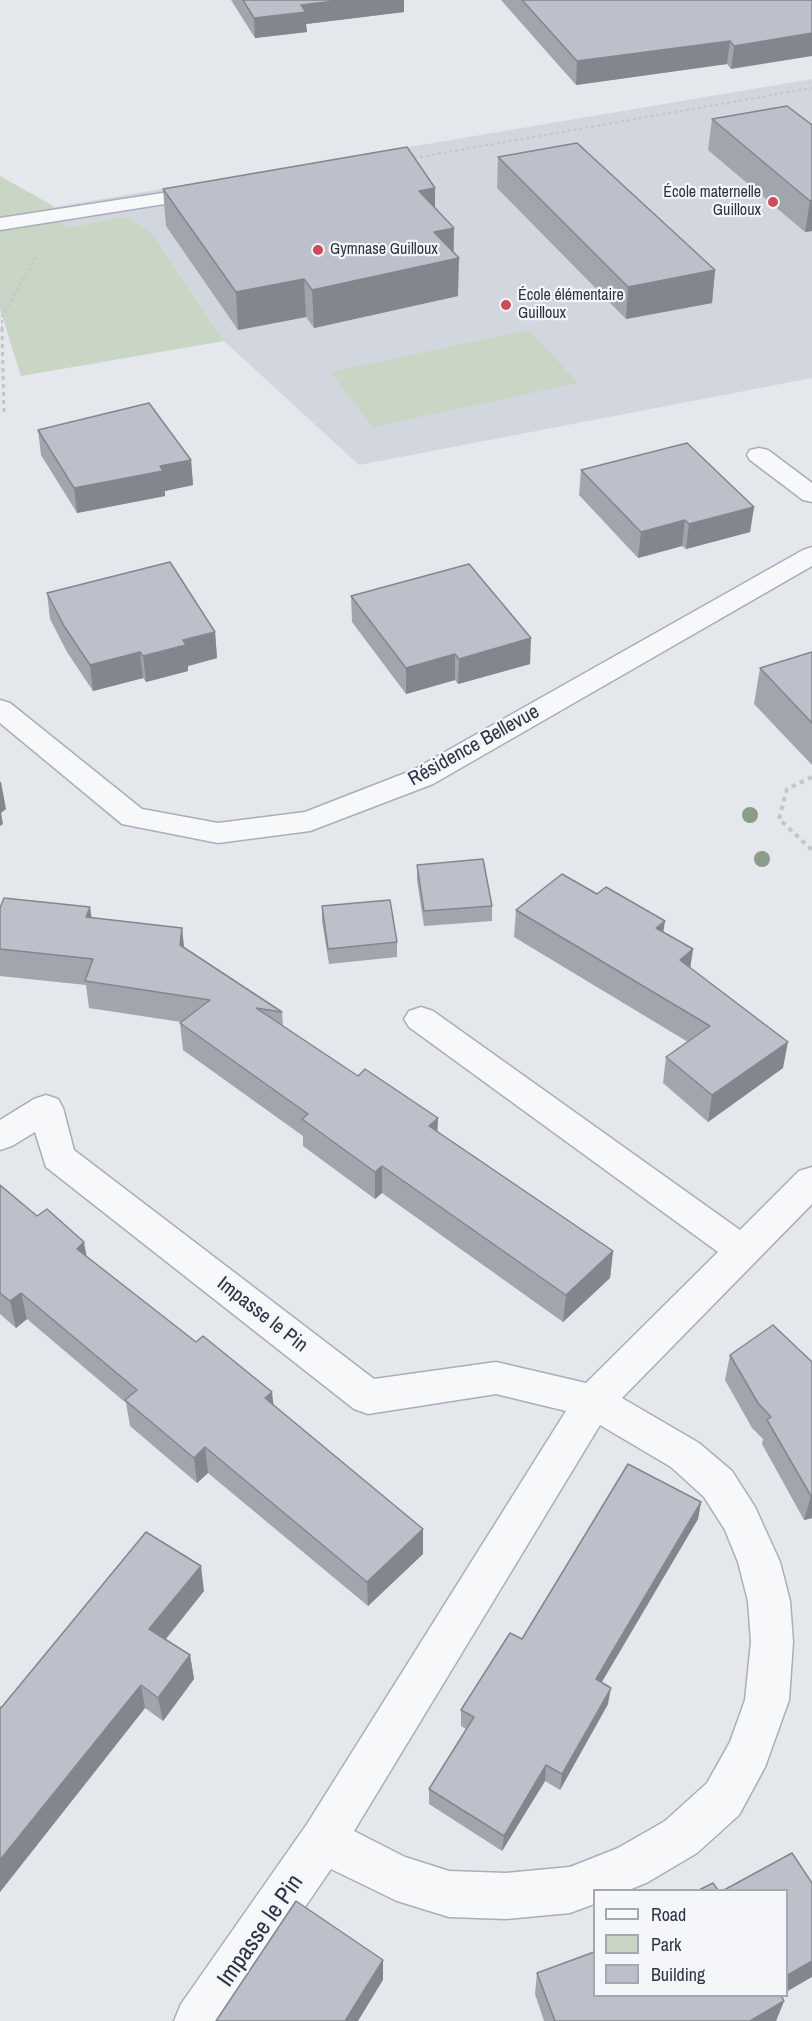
<!DOCTYPE html>
<html>
<head>
<meta charset="utf-8">
<style>
	body { margin:0 }
	#map { position:relative; width:812px; height:2021px; overflow:hidden; background:#e4e7ec; font-family:"Archivo Narrow",sans-serif }
	canvas { display:block }
	.legend { position:absolute; left:593px; top:1889px; width:195px; height:108px; box-sizing:border-box; background:#f4f6f9; border:2px solid #a4a8b1; margin:0; padding:8px 10px; list-style:none; font-size:18px; color:#2b3445 }
	.legend li { display:flex; align-items:center; gap:12px; height:30px }
	.legend b { width:30px; border:2px solid #a4a8b1 }
</style>
</head>
<body>
<div id="map">
<canvas width="812" height="2021"></canvas>
<ul class="legend">
<li><b style="height:8px;background:#f7f8fa"></b>Road</li>
<li><b style="height:16px;background:#c9d6c5"></b>Park</li>
<li><b style="height:16px;background:#bbc0ca"></b>Building</li>
</ul>
</div>
<script>
const context = document.querySelector('canvas').getContext('2d');
context.lineJoin = 'round';
function fill(path, color) { context.fillStyle = color; context.fill(path, 'evenodd'); }
const poly = rows => new Path2D(rows.map(r => 'M' + r).join(''));
function strokePath(path, color, width, dash) { context.strokeStyle = color; context.lineWidth = width; context.lineCap = dash ? 'butt' : 'round'; context.setLineDash(dash || []); context.stroke(path); }
function drawText(font, color, halo, rows, align = 'center') {
  context.font = font + ' "Archivo Narrow",sans-serif'; context.lineWidth = 4.5; context.setLineDash([]); context.textBaseline = 'middle'; context.strokeStyle = halo; context.fillStyle = color; for (const [text, x, y, turn = 0] of rows) {
    context.save(); context.translate(x, y); context.rotate((+turn || 0) * Math.PI / 180); context.textAlign = isNaN(turn) ? turn : align; if (halo) context.strokeText(text, 0, 0); context.fillText(text, 0, 0); context.restore();
  }
}
const built = poly([
	[812,79,812,378,359,465,224,341,151,232,125,216,67,228,55,207]
]);
const green = poly([
	[0,176,55,207,67,228,125,216,151,232,224,341,21,376,0,309],
	[529,330,578,383,373,427,330,372]
]);
const pathFar2 = poly([
	[414,158,812,88],
	[2,329,2,316,38,254]
]);
const pathFar1 = poly([
	[2,328,4,414]
]);
const path = poly([
	[812,777,787,789,779,819,812,850]
]);
const minor = poly([
	[208,186,215,188,218,192,215,196,0,230,0,218,208,186],
	[759,448,768,450,812,483,812,502,803,500,750,460,747,455,750,450,759,448],
	[812,547,812,566,433,784,310,831,218,843,122,824,0,723,0,700,10,703,142,809,218,823,305,812,413,770,803,550,812,547],
	[421,1007,433,1011,740,1230,799,1171,812,1167,812,1204,622,1398,699,1443,732,1471,755,1507,780,1562,790,1601,793,1642,789,1700,765,1767,739,1815,697,1853,648,1882,629,1890,594,1890,594,1904,570,1913,506,1919,449,1917,397,1901,331,1869,227,2021,174,2021,181,2004,307,1824,566,1411,496,1394,368,1414,354,1409,46,1167,35,1132,12,1146,0,1150,0,1120,34,1099,46,1095,58,1099,63,1108,74,1150,374,1379,496,1362,586,1383,718,1252,409,1027,404,1019,409,1011,421,1007],
	[600,1425,671,1467,704,1497,725,1530,738,1562,748,1601,751,1642,745,1700,730,1742,707,1783,665,1821,618,1848,570,1867,506,1873,449,1871,405,1857,354,1831,600,1425]
]);
const trees = [
	[750,815],
	[762,859]
];
const wall = poly([
	[231,0,404,0,404,12,306,24,307,32,255,38],
	[501,0,812,0,731,69,727,64,576,85],
	[712,119,812,125,812,231,805,232,708,150],
	[498,157,715,270,712,303,626,319,497,188],
	[435,188,435,208,454,228,454,253,458,296,314,328,306,317,238,330,166,226,163,189],
	[38,430,191,460,193,485,165,491,165,496,77,513,41,455],
	[581,470,754,507,750,532,686,549,682,546,638,558,579,495],
	[47,593,215,632,217,658,188,666,188,671,146,682,143,678,93,691,67,652,50,619],
	[351,596,530,664,458,684,455,680,406,694,352,622],
	[812,652,812,765,754,704,760,668],
	[417,865,492,906,492,921,424,926,417,880],
	[322,906,397,942,397,957,329,964,322,921],
	[0,908,92,918,184,948,282,1012,283,1026,613,1251,610,1278,563,1322,382,1193,375,1199,303,1146,303,1136,183,1050,180,1023,181,1022,89,1008,86,985,0,976],
	[516,910,663,932,693,949,690,968,783,1068,708,1122,663,1083,666,1057,688,1042,514,937],
	[0,1185,87,1257,274,1406,423,1529,423,1554,368,1606,208,1473,197,1483,130,1426,126,1403,27,1319,16,1328,0,1314],
	[730,1355,812,1362,812,1518,804,1520,762,1444,763,1439,752,1428,725,1380],
	[701,1502,698,1519,602,1682,608,1704,560,1790,545,1781,502,1851,429,1804,429,1789,466,1729,461,1726,461,1710,522,1639],
	[204,1591,165,1639,190,1655,194,1679,163,1721,145,1708,0,1892,0,1707,1,1708],
	[537,1973,784,2001,776,2021,544,2021,535,1994]
]);
const shadedWall = poly([
	[344,0,404,0,404,12,306,24,307,32,255,38,254,18,301,5],
	[812,33,812,56,731,69,734,46],
	[730,41,727,64,576,85,577,61],
	[435,188,435,225,419,191],
	[812,200,812,231,805,232,810,201],
	[454,228,453,260,459,258,458,296,314,328,312,290,434,232],
	[715,270,712,303,626,319,628,287],
	[304,279,306,317,238,330,236,292],
	[191,460,193,485,165,491,165,496,77,513,74,488,160,466],
	[754,507,750,532,686,549,689,524],
	[685,520,682,546,638,558,641,532],
	[215,632,217,658,188,666,188,671,146,682,143,656,183,640],
	[531,638,530,664,458,684,459,659],
	[140,652,143,678,93,691,90,665],
	[455,654,455,680,406,694,406,668],
	[0,782,1,782,6,809,1,813,3,824,0,826],
	[90,907,94,934,86,917],
	[665,921,661,948,656,928],
	[182,928,185,955,180,945],
	[693,949,689,976,680,960],
	[788,1042,783,1068,708,1122,712,1095],
	[438,1118,437,1145,429,1126],
	[382,1166,382,1193,375,1199,375,1172],
	[84,1242,89,1269,77,1249],
	[613,1251,610,1278,563,1322,566,1295],
	[21,1293,27,1319,16,1328,10,1301],
	[272,1392,275,1418,265,1398],
	[205,1447,208,1473,197,1483,194,1458],
	[811,1496,812,1496,812,1518,804,1520],
	[701,1502,698,1519,594,1695,596,1679],
	[423,1529,423,1554,368,1606,367,1582],
	[201,1566,204,1591,154,1654,149,1629],
	[190,1655,194,1679,163,1721,158,1698],
	[141,1685,145,1708,0,1892,0,1860],
	[611,1688,608,1704,560,1790,562,1774],
	[546,1765,545,1781,502,1851,504,1836],
	[383,1960,383,1980,358,2021,345,2021],
	[812,1961,812,1977,786,1992,786,1976],
	[784,2001,776,2021,750,2021]
]);
const building = poly([
	[243,0,344,0,301,5,306,12,254,18,243,0],
	[522,0,812,0,812,33,734,46,730,41,577,61,522,0],
	[787,106,812,125,812,200,810,201,712,119,787,106],
	[577,143,715,270,628,287,498,157,577,143],
	[407,147,435,188,419,191,454,228,434,232,459,258,312,290,304,279,236,292,163,189,407,147],
	[149,403,191,460,160,466,163,471,74,488,38,430,149,403],
	[687,443,754,507,689,524,685,520,641,532,581,470,687,443],
	[170,562,215,632,183,640,186,645,143,656,140,652,90,665,64,626,47,593,170,562],
	[469,564,531,638,459,659,455,654,406,668,351,596,469,564],
	[812,652,812,723,760,668,812,652],
	[483,859,492,906,424,911,417,865,483,859],
	[562,874,597,894,606,887,665,921,656,928,693,949,680,960,788,1042,712,1095,666,1057,710,1026,516,910,562,874],
	[4,898,90,907,86,917,182,928,180,945,282,1012,256,1008,358,1076,365,1069,438,1118,429,1126,613,1251,566,1295,382,1166,375,1172,302,1119,308,1114,180,1023,210,1000,85,981,93,959,0,949,0,908,4,898],
	[390,900,397,942,328,949,322,906,390,900],
	[0,1185,37,1216,47,1209,84,1242,77,1249,196,1342,203,1336,272,1392,265,1398,423,1529,367,1582,205,1447,194,1458,125,1400,137,1390,21,1293,10,1301,0,1293,0,1185],
	[773,1325,812,1362,812,1496,811,1496,767,1420,771,1417,758,1403,730,1355,773,1325],
	[628,1464,701,1502,596,1679,611,1688,562,1774,546,1765,504,1836,429,1789,474,1717,461,1710,510,1633,522,1639,628,1464],
	[146,1532,201,1566,149,1629,190,1655,158,1698,141,1685,0,1860,0,1707,1,1708,146,1532],
	[792,1853,812,1883,812,1961,786,1976,786,1890,724,1890,792,1853],
	[713,1883,718,1890,699,1890,713,1883],
	[296,1901,383,1960,345,2021,216,2021,296,1901],
	[594,1952,594,1995,781,1995,784,2001,750,2021,555,2021,537,1973,594,1952]
]);
const markers = [
	[773,202,6,"#d1495b"],
	[318,250,6,"#d1495b"],
	[506,305,6,"#d1495b"]
];
const farPoinames = [
	["École maternelle",761,193,"right"],
	["Guilloux",761,211,"right"],
	["Gymnase Guilloux",330,250],
	["École élémentaire",518,296],
	["Guilloux",518,314]
];
const streetNames = [
	["Résidence Bellevue",474,746,-29],
	["Impasse le Pin",262,1315,38]
];
const nearStreetnames = [
	["Impasse le Pin",261,1931,-55]
];
fill(built, '#d2d6de');
fill(green, '#c9d6c5');
strokePath(minor, '#a9aeb7', 3);
strokePath(pathFar2, '#c2c5cb', 2, [3, 3]);
strokePath(pathFar1, '#c2c5cb', 3, [4, 4]);
strokePath(path, '#c2c5cb', 4, [4.5, 4.5]);
fill(minor, '#f7f8fa');
context.fillStyle = '#899d89';
for (const [x, y] of trees) { context.beginPath(); context.arc(x, y, 8, 0, 2 * Math.PI); context.fill(); }
fill(wall, '#a1a5ae');
fill(shadedWall, '#83868d');
fill(building, '#bbc0ca');
strokePath(building, '#83868d', 1.5);
for (const [x, y, r, color] of markers) { const dot = new Path2D(); dot.arc(x, y, r, 0, 2 * Math.PI); context.fillStyle = color; context.fill(dot); strokePath(dot, '#f4f6f9', 2); }
drawText('16px', '#2b3445', '#f4f6f9', farPoinames, 'left');
drawText('20px', '#2b3445', '#f4f6f9', streetNames);
drawText('24px', '#2b3445', '#f4f6f9', nearStreetnames);
</script>
</body>
</html>
